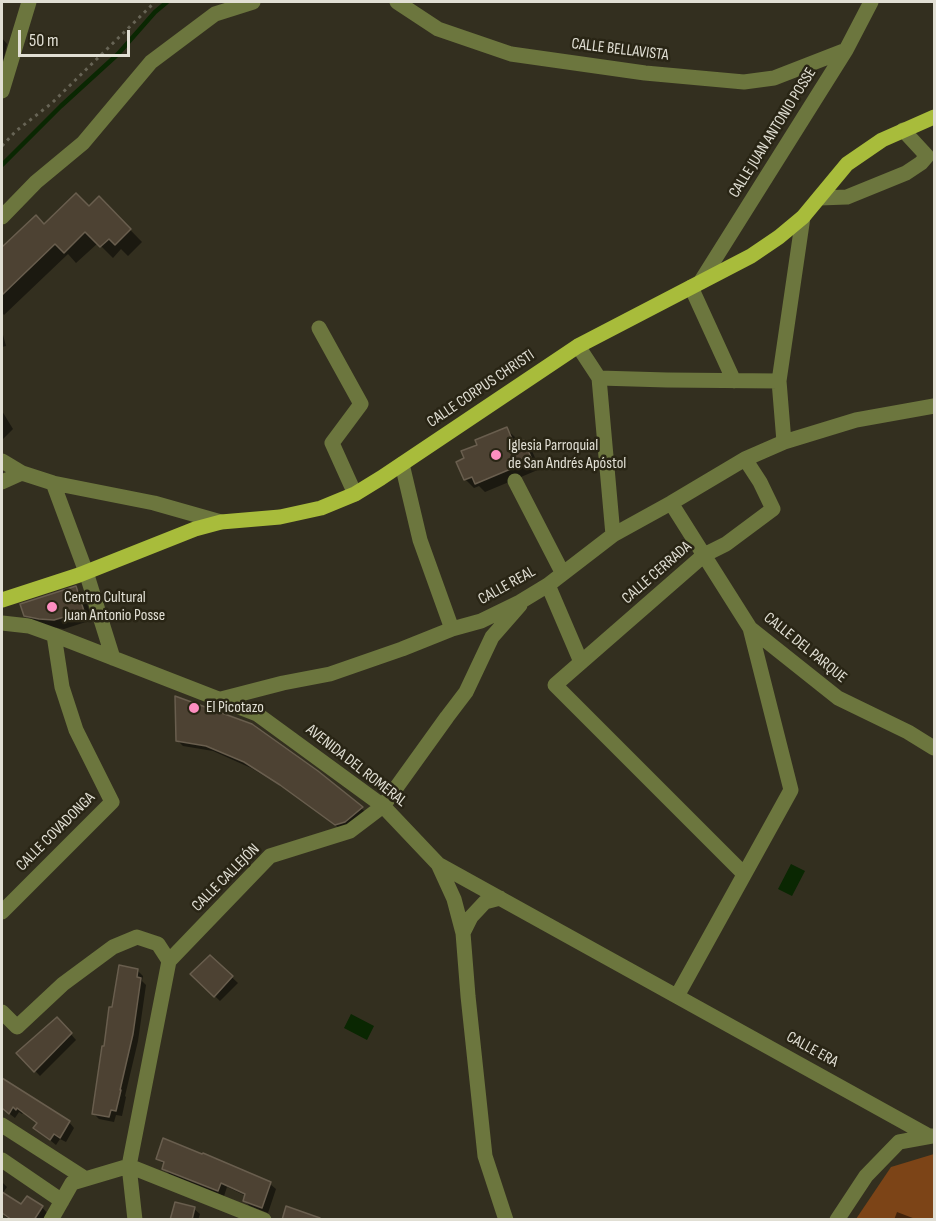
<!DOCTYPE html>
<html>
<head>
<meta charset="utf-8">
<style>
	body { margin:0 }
	#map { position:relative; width:936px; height:1221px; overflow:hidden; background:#332f1f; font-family:"Sofia Sans Condensed",sans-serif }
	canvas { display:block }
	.frame { position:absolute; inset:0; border:3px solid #e1dfd4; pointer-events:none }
	.scale { position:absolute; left:18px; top:30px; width:112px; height:27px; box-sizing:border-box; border:3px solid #e1dfd4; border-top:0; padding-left:8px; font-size:18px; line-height:21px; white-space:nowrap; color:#e1dfd4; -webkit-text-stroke:4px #292515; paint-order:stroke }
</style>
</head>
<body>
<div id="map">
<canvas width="936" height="1221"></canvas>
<div class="frame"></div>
<div class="scale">50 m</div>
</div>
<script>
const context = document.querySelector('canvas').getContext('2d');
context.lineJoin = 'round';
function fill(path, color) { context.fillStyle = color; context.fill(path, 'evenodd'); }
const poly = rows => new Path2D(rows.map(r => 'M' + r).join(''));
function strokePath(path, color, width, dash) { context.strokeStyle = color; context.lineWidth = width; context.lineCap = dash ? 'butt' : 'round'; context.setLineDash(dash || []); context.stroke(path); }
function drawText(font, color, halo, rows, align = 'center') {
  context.font = font + ' "Sofia Sans Condensed",sans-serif'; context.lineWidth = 5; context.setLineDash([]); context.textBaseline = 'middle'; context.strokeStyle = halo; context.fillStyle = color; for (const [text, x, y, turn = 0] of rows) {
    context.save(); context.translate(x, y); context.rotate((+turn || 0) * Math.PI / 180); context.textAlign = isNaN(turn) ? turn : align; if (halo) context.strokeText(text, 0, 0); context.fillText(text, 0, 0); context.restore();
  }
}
const green = poly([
	[934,1154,934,1219,856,1219,891,1167]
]);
const water = poly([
	[791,864,805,871,792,896,778,889],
	[351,1014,374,1026,367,1040,344,1028]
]);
const shadow = poly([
	[2,38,7,44,2,66],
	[99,198,142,242,128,256,121,249,113,258,98,243,76,263,68,254,4,315,2,312,2,250,36,217,44,226,89,208],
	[2,331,6,346,2,347],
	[2,411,13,429,2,440],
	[506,429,515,437,518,444,523,442,532,451,540,469,485,492,479,486,474,488,465,479,466,459,479,445],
	[76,588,85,597,92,620,64,629,49,627,34,624,25,615],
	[176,698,317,772,368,814,342,830,287,790,251,768,213,751,183,746,177,740],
	[210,957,238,983,220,1001,192,974],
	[137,970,143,976,142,981,146,985,138,1041,125,1096,126,1097,122,1116,116,1115,114,1122,99,1119,93,1113,113,1009],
	[62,1024,76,1040,40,1076,18,1053],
	[2,1080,69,1122,74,1128,66,1142,60,1139,56,1145,35,1128,38,1123,24,1112,22,1114,19,1112,15,1118,2,1108],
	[157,1159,270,1184,276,1189,268,1213,250,1206,244,1201,246,1196,227,1187,224,1196,169,1174,164,1168,165,1165],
	[2,1182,7,1187,2,1194,21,1206,42,1207,47,1213,43,1220,10,1220,2,1214],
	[194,1209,200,1214,198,1220,171,1220],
	[897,1212,918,1220,894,1220]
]);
const stream = poly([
	[2,165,61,106,118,54,155,12,167,2]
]);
const building = poly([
	[76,193,89,206,99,196,131,229,115,245,109,239,100,247,85,232,64,253,55,244,2,295,2,247,36,215,44,224,76,193],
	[507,427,514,444,524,440,532,460,475,484,472,477,464,480,456,462,464,458,461,451,477,445,475,440,507,427],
	[76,586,84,611,54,620,39,619,24,616,20,604,76,586],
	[175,696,252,724,318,771,363,807,345,822,335,825,280,785,244,762,206,746,176,741,175,696],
	[210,955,233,976,214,997,190,974,210,955],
	[119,965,138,969,137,977,141,978,133,1034,120,1090,121,1090,116,1111,111,1110,109,1117,92,1114,102,1046,104,1046,109,1007,112,1007,119,965],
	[57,1017,72,1033,34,1072,16,1053,57,1017],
	[2,1078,70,1121,60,1138,54,1134,50,1140,33,1128,37,1123,17,1108,16,1110,13,1107,9,1114,2,1108,2,1078],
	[163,1138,202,1154,203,1153,271,1182,262,1208,243,1201,245,1194,221,1183,218,1191,162,1169,164,1162,156,1159,163,1138],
	[2,1192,21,1204,27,1196,43,1206,34,1220,12,1220,2,1213,2,1192],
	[175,1202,195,1207,192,1220,170,1220,175,1202],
	[286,1206,320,1218,319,1220,282,1220,286,1206]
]);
const path = poly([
	[2,146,16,131,52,103,155,2]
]);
const minor = poly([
	[397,2,438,29,511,54,645,73,744,82,774,78,846,50],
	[2,91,29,2],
	[819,198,847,197,906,173,921,163,927,156,903,130],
	[2,217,36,182,83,143,151,62,215,14,253,2],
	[701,281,846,50,871,2],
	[691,287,734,381],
	[319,328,361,404,332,443,355,494],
	[578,346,599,378,613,535],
	[599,378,667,380,779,381],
	[784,442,779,381,803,217],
	[2,461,22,473,53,483,154,503,221,522],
	[402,464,420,540,452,629],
	[515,481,562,572],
	[2,482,22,473],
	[53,483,86,572,113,658],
	[671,503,750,628,838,698,908,732,934,748],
	[548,585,581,662],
	[2,623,29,626,54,635,257,714,383,806,438,864,454,899,463,933,468,996,485,1156,506,1220],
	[221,699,283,683,330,674,402,649,452,629,481,621,520,602,548,585,613,535,671,503,745,459,784,442,856,420,934,406],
	[438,864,929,1136],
	[744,874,555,685,704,555,726,544,773,509,760,482,745,459],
	[2,912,112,802,76,730,62,687,54,635],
	[463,933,471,917,485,902,500,898],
	[169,961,270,856,350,831,383,806,447,717,466,692,492,637,520,605],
	[677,996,791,790,750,628],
	[2,1012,17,1027,63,984,113,947,137,937,158,944,169,961],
	[2,1125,86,1179],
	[2,1160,62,1201],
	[51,1220,72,1183,129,1166,264,1220],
	[135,1220,129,1166,169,961],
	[837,1220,866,1176,899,1142,932,1136]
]);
const major = poly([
	[2,600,79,575,195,529,221,522,280,517,321,508,355,494,381,478,578,346,751,256,779,237,803,217,847,164,882,140,934,117]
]);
const markers = [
	[496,455,6,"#fd8ec0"],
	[52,607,6,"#fd8ec0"],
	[194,708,6,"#fd8ec0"]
];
const streetNames = [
	["CALLE BELLAVISTA",620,50,7],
	["CALLE JUAN ANTONIO POSSE",773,133,-58],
	["CALLE CORPUS CHRISTI",481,389,-34],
	["CALLE CERRADA",657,573,-41],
	["CALLE REAL",507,586,-29],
	["CALLE DEL PARQUE",805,648,39],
	["AVENIDA DEL ROMERAL",356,766,38],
	["CALLE COVADONGA",56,832,-45],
	["CALLE CALLEJÓN",226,878,-45],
	["CALLE ERA",812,1050,29]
];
const poiNames = [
	["Iglesia Parroquial",508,446],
	["de San Andrés Apóstol",508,464],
	["Centro Cultural",64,598],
	["Juan Antonio Posse",64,616],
	["El Picotazo",206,708]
];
fill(green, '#7c4417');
fill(water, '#0a2702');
fill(shadow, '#0007');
strokePath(stream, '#0a2702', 4.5);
fill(building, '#4d4233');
strokePath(building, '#695e4e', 1.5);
strokePath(path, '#676455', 3, [3, 4.5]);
strokePath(minor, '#6c763e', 15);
strokePath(major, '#a8bc3b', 15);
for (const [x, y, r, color] of markers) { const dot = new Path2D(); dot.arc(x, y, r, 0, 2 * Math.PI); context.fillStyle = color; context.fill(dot); strokePath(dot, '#292515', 2); }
drawText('16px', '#e1dfd4', '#292515', streetNames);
drawText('16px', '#e1dfd4', '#292515', poiNames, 'left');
</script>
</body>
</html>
